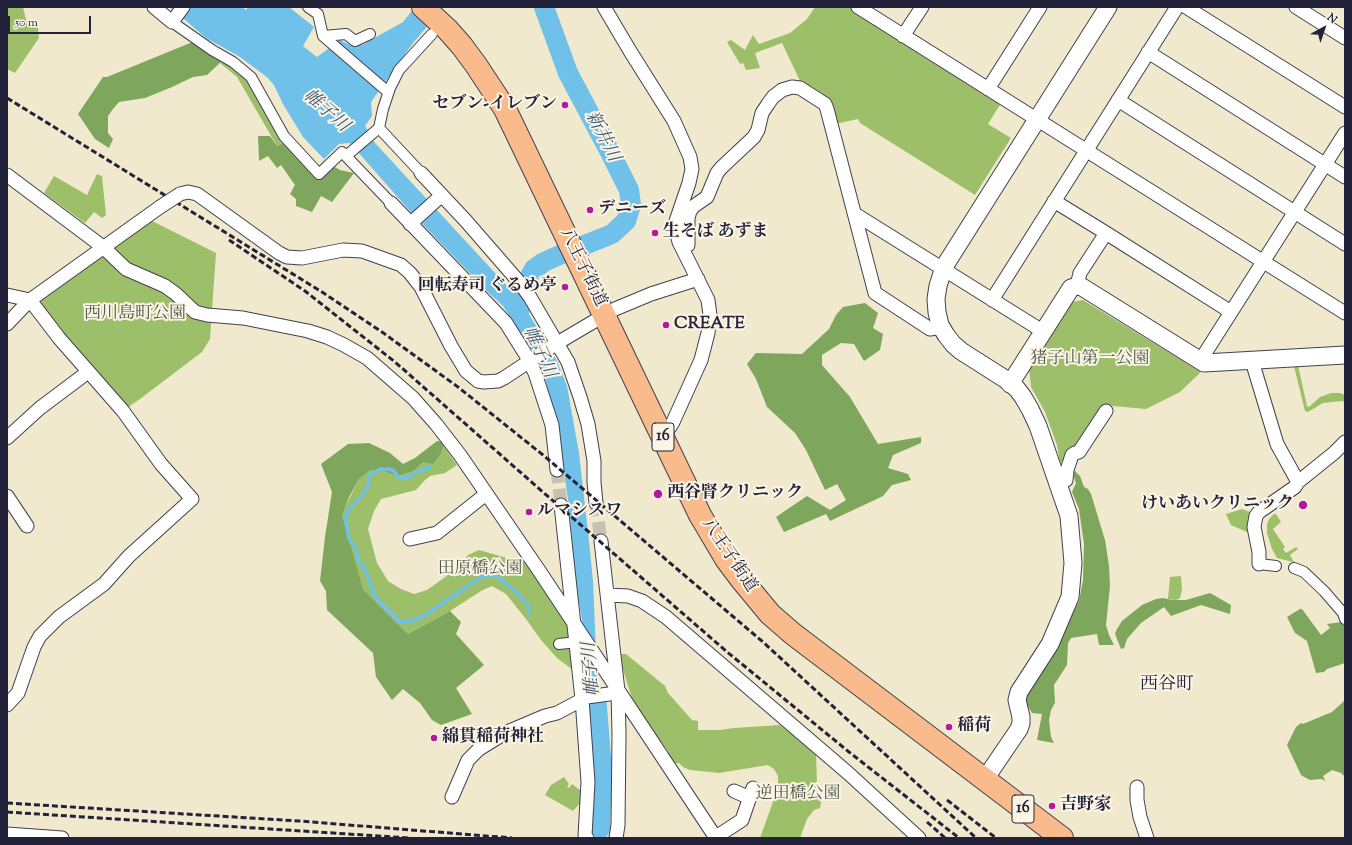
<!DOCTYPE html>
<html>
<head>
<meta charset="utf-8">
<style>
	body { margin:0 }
	#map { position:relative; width:1352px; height:845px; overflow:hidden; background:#f0e9cd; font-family:"Sorts Mill Goudy",serif }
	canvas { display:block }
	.frame { position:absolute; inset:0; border:8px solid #22223b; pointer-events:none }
	.north { position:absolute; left:1304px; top:8px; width:40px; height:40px; -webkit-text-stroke:3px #fcf5e5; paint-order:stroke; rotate:40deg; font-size:11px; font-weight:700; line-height:16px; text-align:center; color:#22223b }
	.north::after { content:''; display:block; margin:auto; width:14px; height:18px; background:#22223b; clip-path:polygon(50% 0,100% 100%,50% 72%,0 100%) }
	.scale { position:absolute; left:8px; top:16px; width:83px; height:18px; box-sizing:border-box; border:2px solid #22223b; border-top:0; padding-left:5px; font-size:12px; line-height:14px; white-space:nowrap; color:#22223b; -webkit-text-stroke:3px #fcf5e5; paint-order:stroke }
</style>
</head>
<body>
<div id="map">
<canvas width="1352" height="845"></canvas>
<div class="frame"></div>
<div class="north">N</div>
<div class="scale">50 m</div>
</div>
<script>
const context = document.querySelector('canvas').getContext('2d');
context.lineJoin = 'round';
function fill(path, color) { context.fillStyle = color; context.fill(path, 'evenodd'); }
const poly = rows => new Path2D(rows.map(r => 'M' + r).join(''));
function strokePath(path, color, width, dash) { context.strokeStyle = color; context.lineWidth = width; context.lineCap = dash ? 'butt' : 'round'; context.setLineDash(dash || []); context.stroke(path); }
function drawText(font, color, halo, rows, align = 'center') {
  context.font = font + ' "Sorts Mill Goudy","Noto Serif JP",serif'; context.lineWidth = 4; context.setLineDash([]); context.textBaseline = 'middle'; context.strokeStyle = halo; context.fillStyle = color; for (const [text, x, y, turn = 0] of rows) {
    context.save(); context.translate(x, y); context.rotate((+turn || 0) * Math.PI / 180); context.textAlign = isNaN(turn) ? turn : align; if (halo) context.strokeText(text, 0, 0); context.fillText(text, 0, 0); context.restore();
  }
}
const green = poly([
	[7,7,23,7,27,24,38,28,39,38,15,73,7,69],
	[815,7,852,7,1001,103,988,124,1011,138,975,195,860,123,858,119,835,124,827,101,821,93,811,86,801,83,782,43,755,53,760,68,746,70,743,63,740,64,727,42,731,40,745,50,753,35,759,44,790,33,807,19],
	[223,60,243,74,283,143,277,146,237,77,220,63],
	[97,174,102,176,106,215,102,218,94,212,85,223,44,193,54,176,87,195],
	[148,219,216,253,210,339,202,352,140,399,125,409,88,368,39,303,40,297],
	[1083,300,1201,372,1180,392,1146,409,1102,405,1076,445,1067,451,1063,461,1060,462,1057,445,1045,412,1031,387,1029,369,1071,302],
	[1297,361,1307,406,1309,407,1320,397,1331,393,1340,393,1345,395,1345,402,1342,401,1323,403,1308,412,1305,411,1293,362],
	[443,445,457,465,445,473,430,476,424,481,416,490,381,499,374,511,368,529,377,563,388,581,401,589,414,594,427,590,455,570,468,555,479,550,510,559,525,558,570,626,573,670,557,658,541,640,526,619,506,594,492,586,481,591,450,611,408,634,363,589,340,517,359,479,371,470,386,471,398,476,414,471,423,462,442,452],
	[1242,509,1250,512,1248,522,1249,533,1231,525,1226,514],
	[1274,514,1276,514,1281,522,1273,529,1285,547,1283,549,1286,553,1296,547,1298,549,1290,555,1295,564,1293,562,1277,558,1272,549,1267,533,1267,524,1269,519],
	[1181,576,1182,590,1180,598,1176,600,1168,599,1170,577],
	[618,654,626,654,665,686,668,693,692,720,698,721,698,730,720,730,734,728,780,725,816,753,817,784,821,802,820,808,814,810,807,819,800,838,760,838,778,788,778,776,774,769,768,765,719,773,690,770,683,767,679,763,672,764,668,751,663,744,655,738,632,698],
	[564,777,569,784,567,787,569,788,572,784,584,793,582,801,573,811,545,795,551,785]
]);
const forest = poly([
	[195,41,223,60,207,75,193,77,172,87,145,98,119,102,113,109,108,116,108,133,113,139,109,148,95,139,78,114,103,77,107,77],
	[258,136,270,136,277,146,283,143,307,167,319,177,331,165,340,170,354,173,332,202,321,196,312,212,296,206,296,199,290,194,295,185,281,165,277,168,268,156,259,161],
	[865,303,878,313,873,328,883,334,880,350,864,361,854,344,841,343,822,355,822,365,850,397,878,444,921,437,921,443,893,455,888,468,908,474,911,480,892,485,883,496,830,521,826,514,784,532,776,517,807,496,830,510,846,500,837,484,825,490,806,450,795,433,767,407,756,379,747,364,756,353,802,354,829,329,836,315,843,307],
	[437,441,444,442,442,452,433,464,423,462,414,471,398,476,384,471,371,470,359,479,349,497,342,515,363,589,408,634,450,611,461,622,456,634,484,665,456,688,472,714,441,725,432,720,420,703,403,689,392,700,376,677,373,653,327,610,326,591,320,581,325,537,332,492,321,464,348,444,369,443,390,453,403,464,415,458],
	[1074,470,1080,476,1084,487,1088,489,1091,494,1105,540,1109,566,1110,586,1106,625,1109,635,1114,645,1099,645,1097,634,1071,638,1068,643,1067,665,1054,685,1055,703,1051,710,1049,720,1051,737,1054,743,1037,740,1042,714,1032,713,1025,702,1025,696,1061,637,1079,601,1083,580,1084,544,1079,509,1072,492,1076,483,1072,472],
	[1210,593,1231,605,1230,614,1201,605,1171,616,1164,607,1141,623,1127,639,1124,648,1121,649,1115,634,1117,629,1122,621,1142,605,1156,599,1163,598,1172,600,1186,600],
	[1300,609,1302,609,1321,635,1330,628,1327,624,1342,622,1345,623,1345,663,1327,669,1324,672,1316,673,1307,641,1295,633,1287,617],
	[1345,699,1345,777,1341,773,1332,770,1323,776,1326,783,1324,780,1321,779,1310,780,1306,778,1301,775,1287,745,1296,727,1301,723,1303,724,1332,712,1343,702]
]);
const water = poly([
	[170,7,242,7,246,10,248,7,289,7,314,27,303,46,317,57,340,40,348,44,362,45,403,22,415,7,444,7,413,43,371,102,372,116,365,126,375,143,509,288,517,287,528,302,524,306,556,359,567,386,579,453,589,541,593,581,599,723,576,584,569,506,558,431,545,378,531,350,516,326,503,306,487,291,409,210,350,143,339,144,324,159,303,137,283,104,274,85,267,77,240,57,206,38]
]);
const stream = poly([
	[430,467,419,471,406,478,399,478,393,470,387,469,380,469,373,473,370,475,368,479,369,483,366,489,362,496,351,507,345,517,349,539,356,549,358,561,363,565,376,598,400,622,411,621,422,617,474,582,482,577,490,575,498,577,516,592,528,605,529,614]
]);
const river = poly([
	[544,7,568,73,611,154,629,190,631,205,626,221,612,234,582,246],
	[520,309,528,280,534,269,544,262,564,253],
	[596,695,602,769,600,829]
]);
const minorTunnel = poly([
	[557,470,561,505],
	[596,503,601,541]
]);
const pedestrian = poly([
	[308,7,318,14,323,36,388,92],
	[172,22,212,50,233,62,251,77,284,136,319,174,342,152,391,203],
	[323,36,346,34,355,41,370,34],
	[346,156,379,128],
	[421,173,379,128,383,109,390,88,399,70,432,34],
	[1259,564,1276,566],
	[1294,568,1304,572,1324,591,1343,613,1345,619],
	[559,644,577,642]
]);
const minor = poly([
	[154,7,172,22,183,7],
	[604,7,630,51,674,121,690,157,692,169,689,183,676,221,676,230,679,242,708,300,710,315,708,333,701,360,673,422,670,427,660,432],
	[858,7,1345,313],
	[1186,7,1345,107],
	[1296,7,1345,38],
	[903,36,922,7],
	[1148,52,1345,177],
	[988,89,1040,7],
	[1118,100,1345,244],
	[421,173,466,221,519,282,530,297,568,362,580,397,588,424,594,461,594,482,596,503],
	[7,175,103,247,126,269,165,286,176,294,195,312,207,315,243,318,308,331,327,337,344,345,367,358,413,398,436,424,460,455,540,572,716,838],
	[180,194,188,192,197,194,279,253,287,257,302,258,343,250,362,251,401,265,410,273,421,287,451,346,466,371,478,381,484,382,498,381,504,378,554,345,615,309,651,294,698,279],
	[1054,201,1106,233,1231,312],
	[391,203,506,323,526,355,535,373,552,425,557,470],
	[855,214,1044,332],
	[410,224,442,195],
	[682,248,688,245,688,218,690,211,694,206,707,197,717,173,721,168,754,137,758,130,762,113,768,104,773,97,782,90,792,87,800,88,825,104,827,109,875,293,930,329,941,327],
	[1077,286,1080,273,1106,233],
	[7,295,30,300,59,338,123,411,161,464,192,499,129,556,104,584,59,617,40,636,34,647,18,693,7,705],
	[992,300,1177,7],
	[7,324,30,300,160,207],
	[1200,361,1345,133],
	[1252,361,1277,444,1298,482,1295,487,1259,512,1256,516,1254,527,1259,552,1259,564],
	[7,438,40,408,88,372],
	[1298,482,1334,453,1345,442],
	[1058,483,1066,480,1067,470,1072,455,1075,453,1079,452,1106,411],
	[7,496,27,526],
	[561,505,582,699,588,782,585,836,587,838],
	[410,539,437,533,486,494],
	[601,541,618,691,619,734,618,825,616,838],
	[608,595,628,596,642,601,666,617,848,773,919,838],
	[1137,787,1137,800,1140,817,1147,838],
	[734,791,750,798],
	[452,797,468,760,479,749,505,733,545,716,557,713,587,697,609,694,618,691],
	[7,834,62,838],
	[716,837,742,820,753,788]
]);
const tertiary = poly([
	[1010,384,1071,288,1077,286,1082,287,1204,363,1345,355],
	[985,779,1019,729,1021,723,1021,717,1017,700,1019,692,1050,644,1070,597,1073,563,1069,516,1038,426,1030,409,1023,397,1017,389,1005,379,961,351,953,344,946,335,940,325,937,312,936,299,938,286,944,267,1108,7]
]);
const trunk = poly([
	[423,7,447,29,462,46,476,65,505,109,700,515,726,559,741,579,770,614,793,634,1062,838]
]);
const rail = poly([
	[7,98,322,292,382,332,458,387,543,455,763,642,976,838],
	[229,240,305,291,395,362,544,493,726,651,849,752,959,838],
	[947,800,996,838],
	[7,803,299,821,512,838],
	[7,812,410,838],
	[927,822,945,838]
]);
const minorBridge = poly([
	[160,207,180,194]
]);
const markers = [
	[565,105,4,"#b5179e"],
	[590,210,4,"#b5179e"],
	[655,233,4,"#b5179e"],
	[565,287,4,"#b5179e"],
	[666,325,4,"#b5179e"],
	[658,494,5,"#b5179e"],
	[1303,505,5,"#b5179e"],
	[529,512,4,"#b5179e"],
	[949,727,4,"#b5179e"],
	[434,738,4,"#b5179e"],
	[1052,806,4,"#b5179e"]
];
const shields = [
	[663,437,22],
	[1023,809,22]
];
const shieldNames = [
	["16",663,437],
	["16",1023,809]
];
const poiNames = [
	["セブン-イレブン",557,105,"right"],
	["デニーズ",598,210],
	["生そば あずま",663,233],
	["回転寿司 ぐるめ亭",557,287,"right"],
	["CREATE",674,325],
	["西谷腎クリニック",667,494],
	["けいあいクリニック",1294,505,"right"],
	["ルマシスワ",537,512],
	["稲荷",957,727],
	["綿貫稲荷神社",442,738],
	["吉野家",1060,806]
];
const streetNames = [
	["八王子街道",582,268,64],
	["八王子街道",728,556,56]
];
const parkNames = [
	["西川島町公園",135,315],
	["猪子山第一公園",1090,360],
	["田原橋公園",480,570],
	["逆田橋公園",798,795]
];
const waterNames = [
	["帷子川",325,112,41],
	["新井川",601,137,63],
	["帷子川",538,353,65],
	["帷子川",593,669,-95]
];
const neighbourhoodNames = [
	["西谷町",1167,686]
];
fill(green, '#9dbf69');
fill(forest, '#7ea65d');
fill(water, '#6fc1ea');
strokePath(stream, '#6fc1ea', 3.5);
strokePath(river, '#6fc1ea', 20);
strokePath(minorTunnel, '#c7c1b0', 13, [13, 6]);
strokePath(pedestrian, '#414051', 12);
strokePath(minor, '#414051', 15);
strokePath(tertiary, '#414051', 19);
strokePath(trunk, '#414051', 24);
strokePath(pedestrian, '#fff', 10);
strokePath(minor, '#fff', 13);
strokePath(tertiary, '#fff', 17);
strokePath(trunk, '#fabb8c', 22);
strokePath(rail, '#22223b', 3, [6, 3]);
strokePath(minorBridge, '#414051', 15, []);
strokePath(minorBridge, '#fff', 13);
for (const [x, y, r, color] of markers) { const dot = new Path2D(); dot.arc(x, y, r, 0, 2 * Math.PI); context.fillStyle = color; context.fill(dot); strokePath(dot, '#fcf5e5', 1.5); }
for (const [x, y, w] of shields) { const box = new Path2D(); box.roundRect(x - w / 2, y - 14, w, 28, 3); context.fillStyle = '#fcf5e5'; context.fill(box); strokePath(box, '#22223b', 1); }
drawText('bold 16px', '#22223b', null, shieldNames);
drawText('bold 17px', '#22223b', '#fcf5e5', poiNames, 'left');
drawText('17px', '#22223b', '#fcf5e5', streetNames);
drawText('17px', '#4d594b', '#fcf5e5', parkNames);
drawText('italic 18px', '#3d5a78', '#fcf5e5', waterNames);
drawText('18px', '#22223b', '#fcf5e5', neighbourhoodNames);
</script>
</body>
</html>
